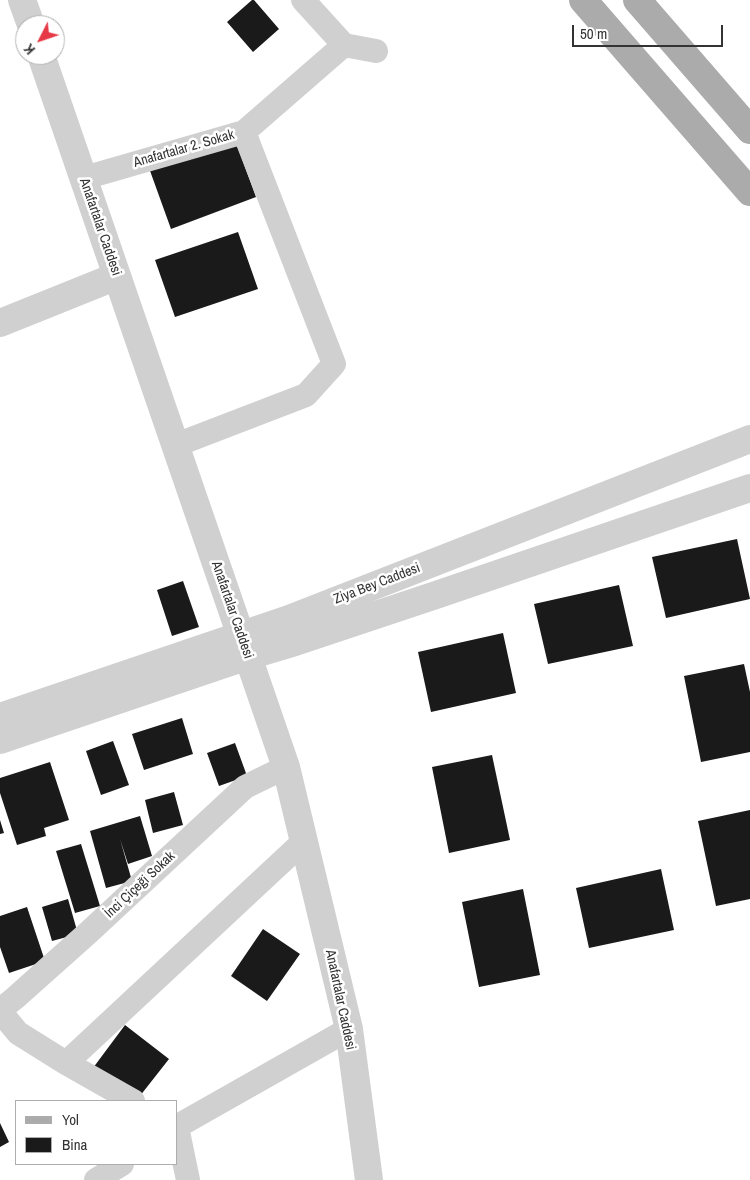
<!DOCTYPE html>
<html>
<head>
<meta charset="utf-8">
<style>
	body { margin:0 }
	#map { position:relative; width:750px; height:1180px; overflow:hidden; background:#fff; font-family:"Archivo Narrow",sans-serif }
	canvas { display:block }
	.legend { position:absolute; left:15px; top:1100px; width:162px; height:65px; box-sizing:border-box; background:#fff; border:1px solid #adadad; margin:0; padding:6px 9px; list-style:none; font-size:15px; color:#333 }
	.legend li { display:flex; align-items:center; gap:10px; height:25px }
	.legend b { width:25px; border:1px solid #adadad }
	.north { position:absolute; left:15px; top:15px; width:50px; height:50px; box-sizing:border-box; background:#fff; border:1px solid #adadad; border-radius:50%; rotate:229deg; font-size:14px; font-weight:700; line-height:20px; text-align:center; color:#333 }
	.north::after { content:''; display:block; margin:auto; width:18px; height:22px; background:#e63946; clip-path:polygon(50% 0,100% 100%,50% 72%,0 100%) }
	.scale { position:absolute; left:572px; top:25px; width:151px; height:22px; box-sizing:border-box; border:2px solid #333; border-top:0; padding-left:6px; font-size:15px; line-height:18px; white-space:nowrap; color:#333; -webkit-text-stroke:4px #fff; paint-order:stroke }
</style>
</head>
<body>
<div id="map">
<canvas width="750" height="1180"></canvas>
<ul class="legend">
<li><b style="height:6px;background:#ababab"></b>Yol</li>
<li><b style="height:14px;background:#1a1a1a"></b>Bina</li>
</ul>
<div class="north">K</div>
<div class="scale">50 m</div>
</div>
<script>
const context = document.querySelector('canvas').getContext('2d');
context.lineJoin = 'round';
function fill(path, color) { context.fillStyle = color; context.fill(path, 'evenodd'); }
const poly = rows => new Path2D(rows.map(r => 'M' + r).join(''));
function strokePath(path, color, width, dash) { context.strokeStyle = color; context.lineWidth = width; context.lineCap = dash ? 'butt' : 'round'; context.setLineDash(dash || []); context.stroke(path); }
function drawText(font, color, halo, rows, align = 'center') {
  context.font = font + ' "Archivo Narrow",sans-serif'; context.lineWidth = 5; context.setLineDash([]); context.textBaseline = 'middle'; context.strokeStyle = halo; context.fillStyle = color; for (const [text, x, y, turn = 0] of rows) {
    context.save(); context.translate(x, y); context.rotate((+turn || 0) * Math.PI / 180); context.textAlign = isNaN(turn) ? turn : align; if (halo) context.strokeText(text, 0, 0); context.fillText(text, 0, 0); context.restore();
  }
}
const building = poly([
	[252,0,254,0,279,29,253,52,227,22],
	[234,137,256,197,171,229,149,168],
	[238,232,258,289,175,317,155,260],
	[737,539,750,599,666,618,652,557],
	[183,581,199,627,172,636,157,590],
	[619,585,633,646,548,664,534,604],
	[503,633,516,693,431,712,418,652],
	[744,664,750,692,750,752,701,762,684,676],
	[182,718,193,754,144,770,132,734],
	[113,741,129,785,101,795,86,751],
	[235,743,247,776,219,786,207,753],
	[492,755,510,840,449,853,432,767],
	[50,762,69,820,44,828,46,836,17,845,0,793,0,778],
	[174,792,183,825,153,833,145,800],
	[750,810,750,899,716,906,698,821],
	[140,816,152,856,128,864,120,839,132,881,106,888,90,831],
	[0,820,4,833,0,834],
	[81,844,100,906,75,913,56,851],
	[661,869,674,930,589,948,576,888],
	[523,889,540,975,479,987,462,902],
	[68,899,78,934,52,941,42,907],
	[27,907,45,961,9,973,0,947,0,916],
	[263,929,300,954,267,1001,231,976],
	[125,1025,169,1059,136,1101,93,1068],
	[0,1123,9,1142,0,1147]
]);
const minor = poly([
	[303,0,344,45,376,51],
	[84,178,244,132,344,45],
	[176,445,306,395,334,364,244,132],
	[0,1010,15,998,89,932,245,787,286,767],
	[0,1011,18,1033,66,1063,133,1101],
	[66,1063,303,842],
	[176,1127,349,1029],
	[177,1127,188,1180],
	[96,1180,122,1164]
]);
const tertiary = poly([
	[22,0,31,25],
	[41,55,286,767,349,1029,369,1180],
	[0,323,117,276],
	[0,717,289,619,750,439],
	[0,740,248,656,295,642,436,595,750,488]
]);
const primary = poly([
	[583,0,750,192],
	[637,0,750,130]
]);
const streetNames = [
	["Anafartalar 2. Sokak",184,149,-16],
	["Anafartalar Caddesi",100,227,71],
	["Ziya Bey Caddesi",377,584,-21],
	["Anafartalar Caddesi",232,610,71],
	["İnci Çiçeği Sokak",140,885,-43],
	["Anafartalar Caddesi",340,1000,78]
];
fill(building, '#1a1a1a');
strokePath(minor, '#d0d0d0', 24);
strokePath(tertiary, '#d0d0d0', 28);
strokePath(primary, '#ababab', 28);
drawText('14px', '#333', '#fff', streetNames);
</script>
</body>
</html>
